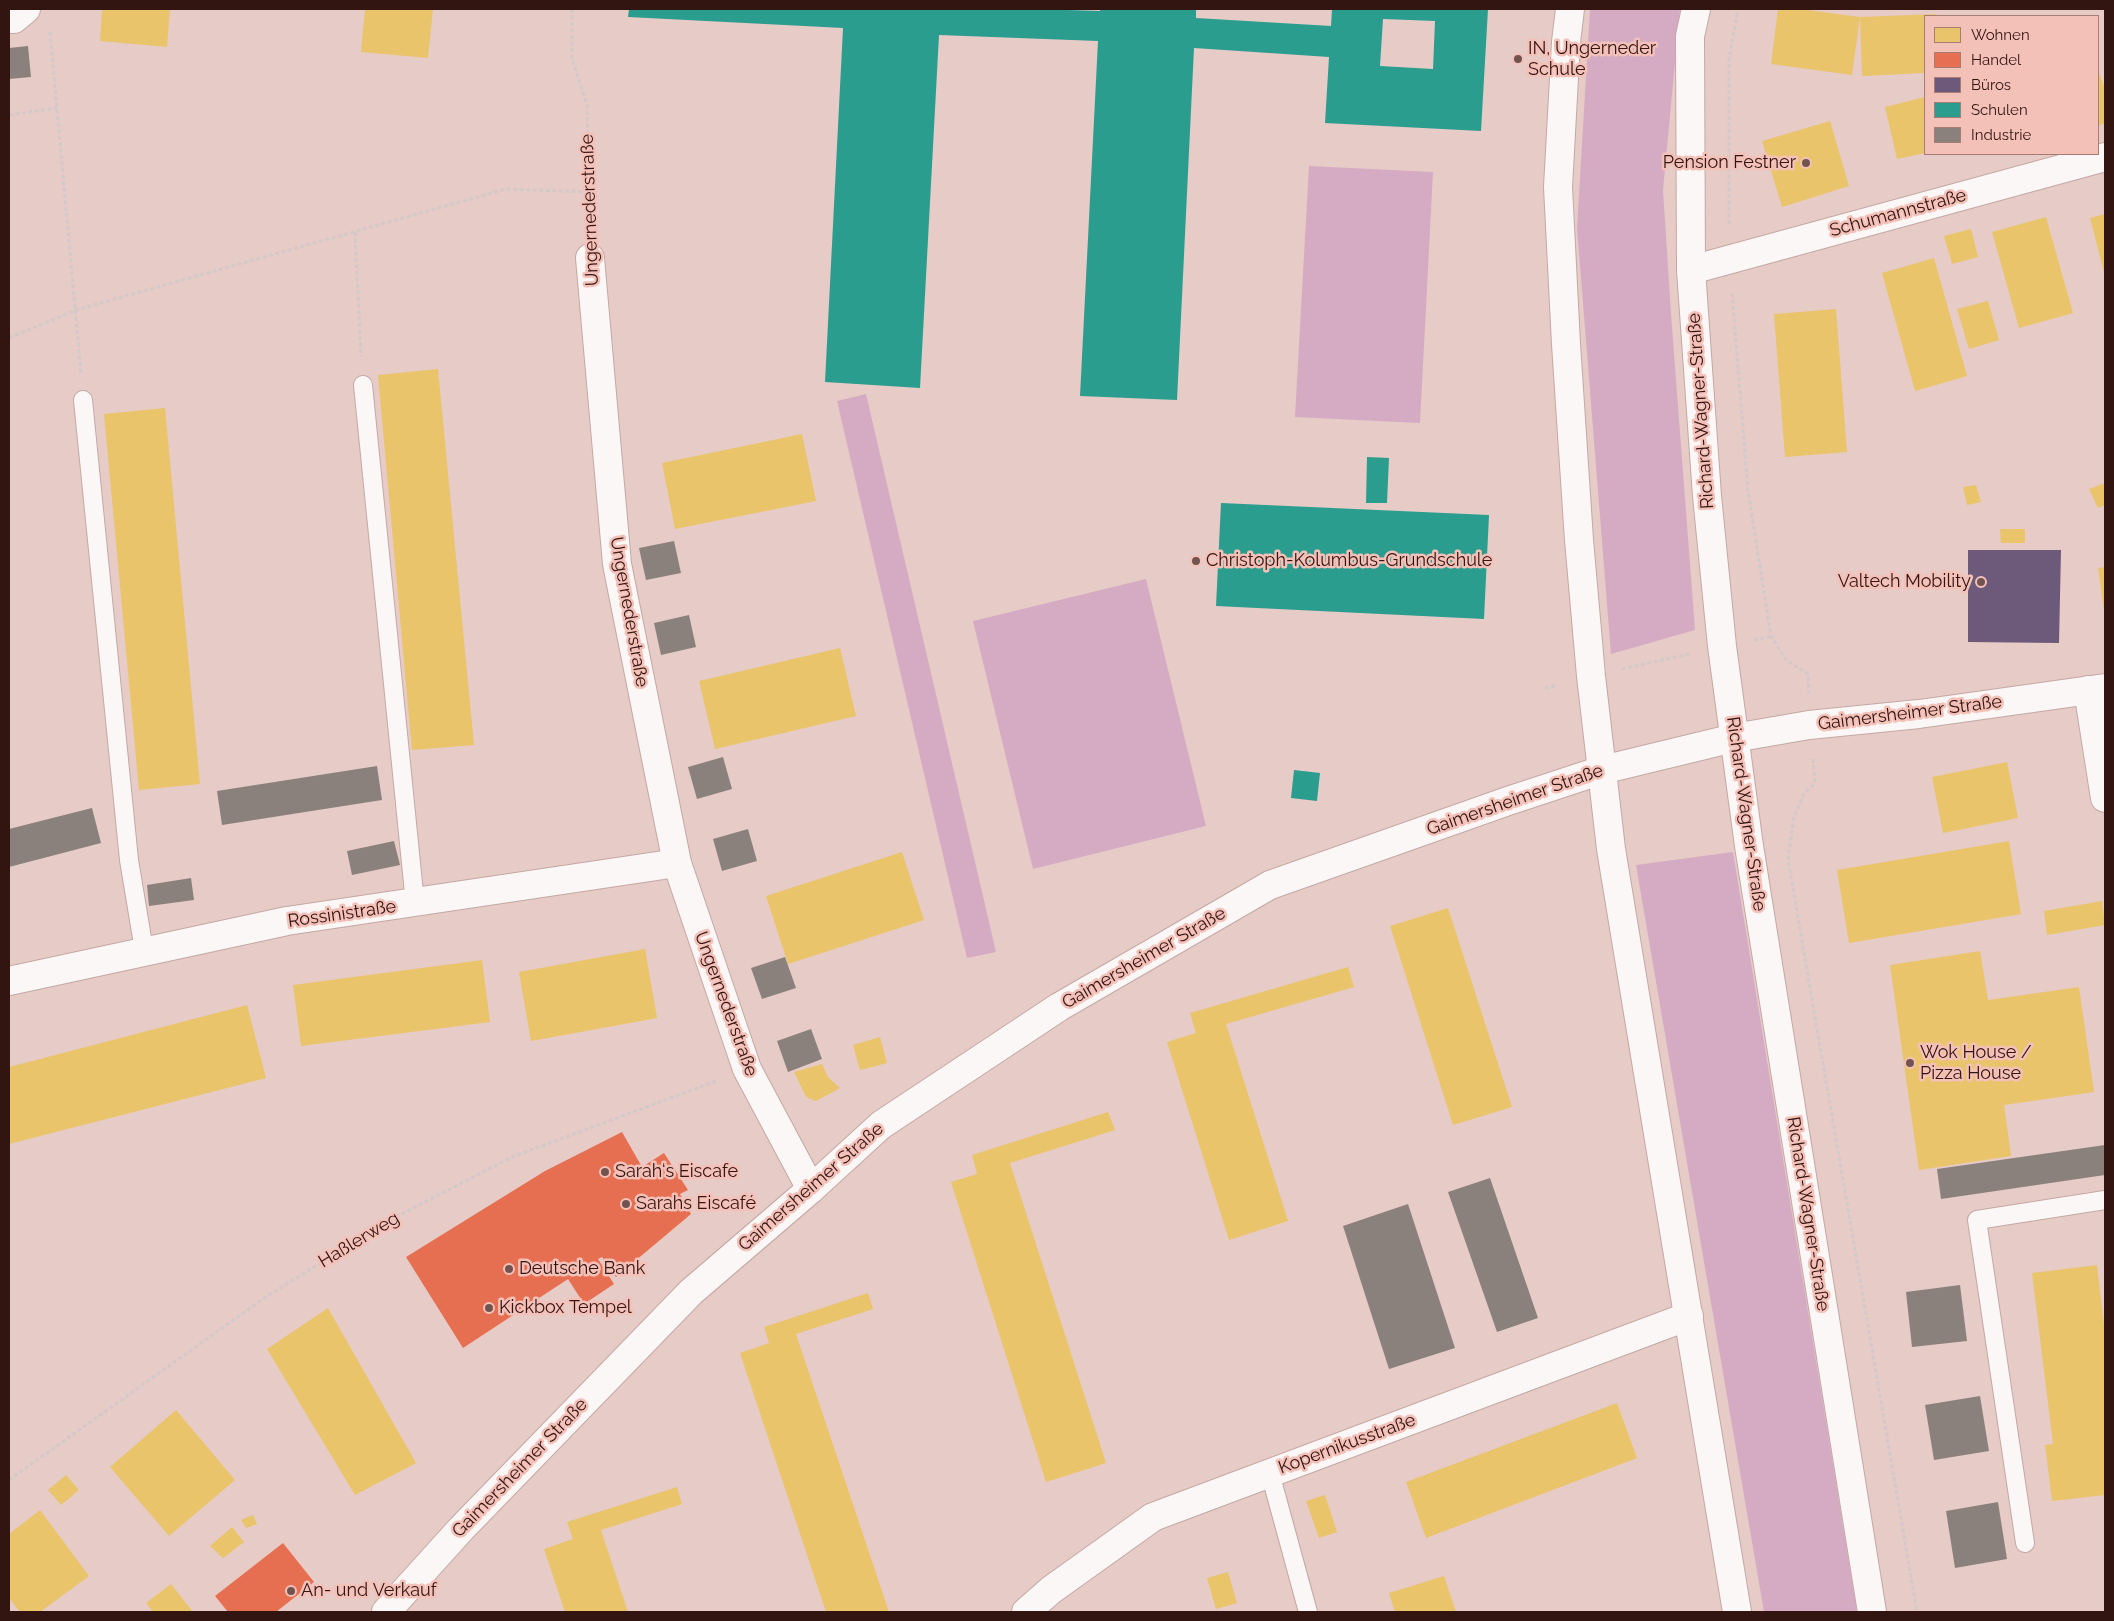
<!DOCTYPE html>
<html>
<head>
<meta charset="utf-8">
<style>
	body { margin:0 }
	#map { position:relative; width:2114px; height:1621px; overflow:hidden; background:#e7cbc6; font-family:Raleway,sans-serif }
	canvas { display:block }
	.frame { position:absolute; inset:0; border:10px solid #321410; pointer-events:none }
	.legend { position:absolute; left:1924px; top:15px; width:175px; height:140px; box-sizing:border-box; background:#f4c1b9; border:1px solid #a67c75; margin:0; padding:6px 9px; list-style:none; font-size:15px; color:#321410 }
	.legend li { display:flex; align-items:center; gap:10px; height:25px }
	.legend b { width:25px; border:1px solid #a67c75 }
</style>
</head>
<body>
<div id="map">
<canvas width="2114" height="1621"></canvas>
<div class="frame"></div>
<ul class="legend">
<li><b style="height:14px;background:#e9c46a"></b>Wohnen</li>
<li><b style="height:14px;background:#e76f51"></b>Handel</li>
<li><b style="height:14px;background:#6d597a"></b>Büros</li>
<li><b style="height:14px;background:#2a9d8f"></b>Schulen</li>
<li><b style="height:14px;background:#8a817c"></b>Industrie</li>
</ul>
</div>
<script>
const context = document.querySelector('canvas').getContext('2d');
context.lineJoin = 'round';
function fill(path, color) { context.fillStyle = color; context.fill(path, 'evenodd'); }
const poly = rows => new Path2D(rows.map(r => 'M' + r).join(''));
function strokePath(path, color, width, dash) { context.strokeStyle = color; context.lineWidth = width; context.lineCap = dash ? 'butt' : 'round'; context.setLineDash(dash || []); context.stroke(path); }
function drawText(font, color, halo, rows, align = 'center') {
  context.font = font + ' Raleway,sans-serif'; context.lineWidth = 5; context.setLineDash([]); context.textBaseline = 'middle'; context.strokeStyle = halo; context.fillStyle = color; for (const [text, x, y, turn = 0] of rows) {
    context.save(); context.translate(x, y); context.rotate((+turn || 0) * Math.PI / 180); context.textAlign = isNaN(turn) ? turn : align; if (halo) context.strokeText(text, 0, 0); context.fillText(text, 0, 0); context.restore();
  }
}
const green = poly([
	[1590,9,1680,9,1663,190,1671,314,1695,630,1611,654,1577,228],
	[1309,166,1433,172,1420,423,1295,417],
	[866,394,996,952,967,958,837,401],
	[1146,579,1206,826,1033,869,973,621],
	[1733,852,1857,1612,1764,1612,1636,865]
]);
const homes = poly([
	[102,9,170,9,167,47,100,41],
	[365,9,433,9,428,58,361,52],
	[1778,9,1800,9,1860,17,1852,75,1771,64],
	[1936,14,1937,16,1925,16,1925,73,1862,76,1860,17],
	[2098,70,2105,89,2105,123,2098,126],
	[1925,97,1925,153,1897,159,1885,107],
	[1830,121,1849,186,1782,207,1762,141],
	[2105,214,2105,276,2090,218],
	[2046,217,2073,313,2019,328,1992,232],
	[1971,229,1978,257,1952,264,1944,236],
	[1934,258,1967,376,1915,391,1882,273],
	[1988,301,1999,340,1969,349,1957,309],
	[1836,309,1847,452,1785,457,1774,314],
	[438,369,474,745,412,750,378,375],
	[165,408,200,784,139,790,104,414],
	[802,434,816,501,675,529,662,463],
	[2105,483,2105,505,2098,508,2089,489],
	[1976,485,1981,502,1967,505,1963,487],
	[2000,529,2025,529,2025,543,2001,543],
	[2105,567,2105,610,2104,610,2098,568],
	[840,648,856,716,715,749,699,681],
	[2007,762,2018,818,1943,833,1932,777],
	[2009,841,2021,914,1849,943,1837,870],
	[902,852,924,920,788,964,766,896],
	[2102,901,2105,925,2047,935,2044,911],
	[1448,908,1512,1107,1453,1125,1390,926],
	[645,949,657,1018,531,1041,519,972],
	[1980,951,1988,1000,2079,987,2094,1092,2004,1105,2011,1156,1919,1170,1890,965],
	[482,960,490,1022,301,1046,293,985],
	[1348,967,1354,987,1226,1024,1288,1221,1229,1240,1167,1042,1196,1033,1190,1013],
	[247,1005,266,1078,9,1144,9,1067],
	[880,1037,887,1063,860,1070,853,1045],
	[822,1064,828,1077,840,1088,816,1101,808,1098,805,1095,794,1072],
	[1108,1112,1115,1130,1010,1163,1106,1463,1046,1482,951,1182,977,1174,972,1155],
	[2097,1265,2105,1334,2105,1495,2052,1501,2045,1445,2053,1444,2032,1273],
	[868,1293,873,1309,796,1334,889,1612,826,1612,740,1353,769,1343,764,1327],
	[328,1308,416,1463,355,1495,267,1349],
	[1617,1403,1637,1458,1426,1538,1406,1482],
	[176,1410,235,1480,169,1536,110,1467],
	[66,1475,79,1490,61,1505,48,1490],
	[677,1487,682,1504,601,1530,628,1612,565,1612,544,1549,573,1539,567,1522],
	[1325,1495,1337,1532,1319,1538,1306,1501],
	[40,1510,89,1576,40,1612,20,1612,9,1598,9,1534],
	[253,1515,257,1524,246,1528,241,1520],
	[232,1527,244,1542,223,1558,210,1546],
	[1228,1572,1237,1603,1216,1609,1207,1578],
	[1444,1576,1456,1612,1395,1612,1389,1593],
	[171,1584,193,1612,153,1612,146,1603]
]);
const shops = poly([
	[622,1132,642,1167,664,1153,688,1190,680,1194,691,1214,616,1277,602,1257,598,1259,614,1284,584,1304,568,1279,463,1348,406,1257,545,1171],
	[283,1543,314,1582,276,1612,228,1612,215,1596]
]);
const offices = poly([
	[1968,550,2061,550,2059,643,1968,642]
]);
const schools = poly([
	[629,9,1037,9,1100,11,1100,9,1196,9,1196,18,1331,26,1332,9,1488,9,1481,131,1325,123,1329,57,1194,48,1177,400,1080,396,1098,41,939,35,920,388,825,382,843,28,628,17],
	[1383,19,1435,21,1433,69,1380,66],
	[1367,457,1389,458,1387,503,1366,503],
	[1221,503,1489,515,1484,619,1216,606],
	[1294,770,1320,773,1317,801,1291,798]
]);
const industry = poly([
	[28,46,31,77,9,79,9,48],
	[674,541,681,573,646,580,639,548],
	[689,615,696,647,661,655,654,623],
	[723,757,732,789,697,799,688,767],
	[377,766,382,800,222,825,217,791],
	[92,808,101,843,9,867,9,829],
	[748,829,757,861,722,871,713,839],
	[394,841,400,865,352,875,347,851],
	[191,878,194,900,149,906,147,885],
	[785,957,796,988,762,999,751,968],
	[811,1029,822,1059,788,1072,777,1041],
	[2105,1145,2105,1175,1941,1199,1937,1169],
	[1490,1178,1538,1318,1497,1332,1448,1192],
	[1408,1204,1455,1348,1389,1369,1343,1226],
	[1960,1285,1967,1341,1912,1347,1906,1292],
	[1980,1396,1989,1451,1934,1460,1925,1405],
	[1998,1502,2007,1559,1955,1568,1946,1511]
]);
const path = poly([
	[572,9,572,58,587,105,590,226],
	[50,32,81,374],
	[9,115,57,108],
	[1729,224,1729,59,1738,9],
	[355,232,361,357],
	[1732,293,1748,491,1771,636,1786,660,1808,674,1809,693],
	[9,338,76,310,506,189,589,192],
	[1754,640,1771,636],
	[1622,669,1689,654],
	[1545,688,1558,685],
	[1813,759,1815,783,1804,794,1794,817,1788,859,1917,1612],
	[9,1480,267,1296,394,1218,512,1157,716,1081]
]);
const service = poly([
	[363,385,415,903],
	[83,400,129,860,144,950],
	[1270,1473,1308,1612],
	[2025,1543,1977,1220,2105,1200]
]);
const minor = poly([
	[9,19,14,19,26,9],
	[590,258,617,564,677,863,747,1069,811,1189],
	[1691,270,2105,157],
	[2088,690,2105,798],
	[9,981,287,921,677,863],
	[1026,1612,1051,1590,1153,1517,1689,1316]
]);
const tertiary = poly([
	[386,1612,461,1529,691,1292,811,1189,881,1125,1059,1007,1270,885,1508,801,1602,770,1734,738,1809,725,1919,714,2105,688]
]);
const primary = poly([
	[1570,9,1566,42,1558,187,1566,344,1579,540,1591,676,1611,849,1737,1612],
	[1696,9,1690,36,1691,270,1707,496,1722,646,1749,846,1872,1612]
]);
const markers = [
	[1518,59,5,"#715450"],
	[1806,163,5,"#715450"],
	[1196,561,5,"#715450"],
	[1981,582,5,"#715450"],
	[1910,1063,5,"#715450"],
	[605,1172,5,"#715450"],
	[626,1204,5,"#715450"],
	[509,1269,5,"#715450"],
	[489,1308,5,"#715450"],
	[291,1591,5,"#715450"]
];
const poiNames = [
	["IN, Ungerneder",1528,49],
	["Schule",1528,70],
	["Pension Festner",1796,163,"right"],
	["Christoph-Kolumbus-Grundschule",1206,561],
	["Valtech Mobility",1971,582,"right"],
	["Wok House /",1920,1053],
	["Pizza House",1920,1074],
	["Sarah‘s Eiscafe",615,1172],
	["Sarahs Eiscafé",636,1204],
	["Deutsche Bank",519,1269],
	["Kickbox Tempel",499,1308],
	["An- und Verkauf",301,1591]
];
const streetNames = [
	["Ungernederstraße",590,210,-92],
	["Schumannstraße",1898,213,-15],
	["Richard-Wagner-Straße",1701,411,-94],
	["Ungernederstraße",629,612,80],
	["Gaimersheimer Straße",1910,713,-7],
	["Gaimersheimer Straße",1515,800,-19],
	["Richard-Wagner-Straße",1746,814,82],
	["Rossinistraße",342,914,-8],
	["Gaimersheimer Straße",1144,958,-30],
	["Ungernederstraße",726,1004,70],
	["Gaimersheimer Straße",811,1187,-41],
	["Richard-Wagner-Straße",1808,1214,81],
	["Haßlerweg",359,1240,-31],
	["Kopernikusstraße",1347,1444,-20],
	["Gaimersheimer Straße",520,1468,-46]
];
fill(green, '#d5abc4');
fill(homes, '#e9c46a');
fill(shops, '#e76f51');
fill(offices, '#6d597a');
fill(schools, '#2a9d8f');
fill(industry, '#8a817c');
strokePath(service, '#c3a8a4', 20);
strokePath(minor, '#c3a8a4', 30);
strokePath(tertiary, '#c3a8a4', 30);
strokePath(primary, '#c3a8a4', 30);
strokePath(path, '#d3c9c8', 3, [4, 2.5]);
strokePath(service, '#fbf7f6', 18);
strokePath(minor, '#fbf7f6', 28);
strokePath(tertiary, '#fbf7f6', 28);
strokePath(primary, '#fbf7f6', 28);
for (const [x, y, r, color] of markers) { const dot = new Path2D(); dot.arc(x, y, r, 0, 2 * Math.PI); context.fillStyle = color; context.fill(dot); strokePath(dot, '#f4c1b9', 2); }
drawText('18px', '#321410', '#f4c1b9', poiNames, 'left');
drawText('18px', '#321410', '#f4c1b9', streetNames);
</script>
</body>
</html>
